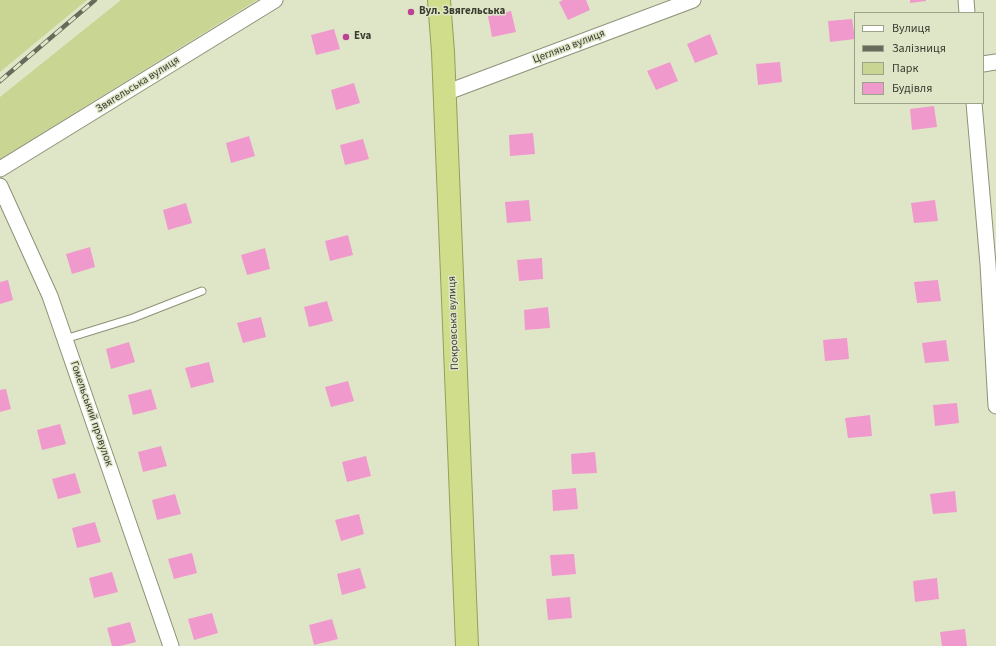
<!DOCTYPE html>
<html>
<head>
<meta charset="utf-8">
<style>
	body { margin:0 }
	#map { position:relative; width:996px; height:646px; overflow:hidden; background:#dfe6c8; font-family:"Source Sans 3",sans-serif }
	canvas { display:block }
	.legend { position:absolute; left:854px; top:12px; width:130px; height:92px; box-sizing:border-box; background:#dfe6c8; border:1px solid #9da28b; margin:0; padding:5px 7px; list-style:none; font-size:12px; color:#393b2f }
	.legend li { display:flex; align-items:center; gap:8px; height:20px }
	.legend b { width:20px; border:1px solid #9da28b }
</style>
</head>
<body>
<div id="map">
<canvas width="996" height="646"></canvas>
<ul class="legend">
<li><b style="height:5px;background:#fff"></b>Вулиця</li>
<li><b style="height:5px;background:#686b5a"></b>Залізниця</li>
<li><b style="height:11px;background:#c9d592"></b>Парк</li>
<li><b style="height:11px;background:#f099cc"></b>Будівля</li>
</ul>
</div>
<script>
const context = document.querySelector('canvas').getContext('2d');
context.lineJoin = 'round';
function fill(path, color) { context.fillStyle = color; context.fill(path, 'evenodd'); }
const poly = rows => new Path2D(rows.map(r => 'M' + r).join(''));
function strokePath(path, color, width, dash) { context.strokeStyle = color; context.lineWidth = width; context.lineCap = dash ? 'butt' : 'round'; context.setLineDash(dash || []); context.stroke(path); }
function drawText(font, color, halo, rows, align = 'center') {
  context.font = font + ' "Source Sans 3",sans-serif'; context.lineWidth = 3; context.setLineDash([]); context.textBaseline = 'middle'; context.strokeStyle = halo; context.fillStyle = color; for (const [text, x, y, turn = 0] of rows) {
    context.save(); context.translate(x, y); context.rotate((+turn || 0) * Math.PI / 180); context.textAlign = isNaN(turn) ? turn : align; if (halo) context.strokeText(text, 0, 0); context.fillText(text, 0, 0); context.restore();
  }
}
const green = poly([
	[0,0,87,0,0,72],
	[121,0,257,0,0,159,0,97]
]);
const building = poly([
	[563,0,586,0,590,10,568,20,559,2],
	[910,0,926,0,926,1,910,3],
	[511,11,516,32,492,37,488,16],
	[852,19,855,39,830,42,828,21],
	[334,29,340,49,316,55,311,35],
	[710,34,718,54,695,63,687,44],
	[670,62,678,81,656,90,647,71],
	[780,62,782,82,758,85,756,64],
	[354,83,360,103,336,110,331,90],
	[934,106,937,127,912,130,910,109],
	[533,133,535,154,510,156,509,135],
	[249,136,255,156,231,163,226,143],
	[363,139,369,159,345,165,340,145],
	[529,200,531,221,507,223,505,202],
	[935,200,938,221,914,223,911,203],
	[186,203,192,223,168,230,163,210],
	[348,235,353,255,330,261,325,241],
	[90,247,95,267,72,274,66,254],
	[265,248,270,269,247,275,241,255],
	[542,258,543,279,519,281,517,260],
	[8,280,13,300,0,304,0,282],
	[938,280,941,301,917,303,914,282],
	[327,301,333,321,309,327,304,307],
	[548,307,550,328,525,330,524,310],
	[261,317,266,337,243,343,237,323],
	[847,338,849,359,825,361,823,340],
	[946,340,949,361,925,363,922,343],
	[129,342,135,362,111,369,106,349],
	[209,362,214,382,191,388,185,368],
	[348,381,354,401,331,407,325,387],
	[6,389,11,409,0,412,0,390],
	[151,389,157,409,133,415,128,395],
	[957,403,959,423,935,426,933,405],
	[870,415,872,436,848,438,845,418],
	[60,424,66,444,42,450,37,430],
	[161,446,167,466,143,472,138,452],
	[595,452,597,473,572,474,571,454],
	[366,456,371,476,347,482,342,462],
	[75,473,81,493,58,499,52,479],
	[576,488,578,509,553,511,552,490],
	[955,491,957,512,933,514,930,494],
	[175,494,181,514,157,520,152,500],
	[359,514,364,534,341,541,335,520],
	[95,522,101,542,77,548,72,528],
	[192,553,197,573,174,579,168,559],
	[574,554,576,574,552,576,550,555],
	[360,568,366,588,342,595,337,574],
	[112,572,118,592,94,598,89,578],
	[937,578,939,599,915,602,913,581],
	[570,597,572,618,548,620,546,599],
	[212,613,218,633,194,640,188,619],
	[332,619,338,639,314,645,309,625],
	[130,622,136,642,120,646,112,646,107,628],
	[965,629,967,646,942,646,940,632]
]);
const service = poly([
	[65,339,133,318,202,291]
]);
const minor = poly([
	[966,0,967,13],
	[983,64,996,62],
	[445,93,693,0],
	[974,103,988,264,996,406],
	[0,169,275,0],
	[0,186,50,296,171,646]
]);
const trunk = poly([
	[439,0,443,52,467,646]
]);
const rail = poly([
	[0,81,95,0]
]);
const markers = [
	[411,12,4,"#bd4192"],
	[346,37,4,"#bd4192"]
];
const poiNames = [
	["Вул. Звягельська",419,12],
	["Eva",354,37]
];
const streetNames = [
	["Цегляна вулиця",569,47,-21],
	["Звягельська вулиця",138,85,-32],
	["Покровська вулиця",454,323,-92],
	["Гомельський провулок",91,414,71]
];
fill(green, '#c9d592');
fill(building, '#f099cc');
strokePath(service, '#8d9277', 9);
strokePath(minor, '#8d9277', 17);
strokePath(trunk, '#949f59', 24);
strokePath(service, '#fff', 7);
strokePath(minor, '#fff', 15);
strokePath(trunk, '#d0de8c', 22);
strokePath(rail, '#686b5a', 4.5);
strokePath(rail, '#dfe6c8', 3, [9]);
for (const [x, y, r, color] of markers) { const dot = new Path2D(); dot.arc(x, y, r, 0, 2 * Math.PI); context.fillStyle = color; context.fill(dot); strokePath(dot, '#dfe6c8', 1.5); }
drawText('bold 11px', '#393b2f', '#dfe6c8', poiNames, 'left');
drawText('11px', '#393b2f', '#dfe6c8', streetNames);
</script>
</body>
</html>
